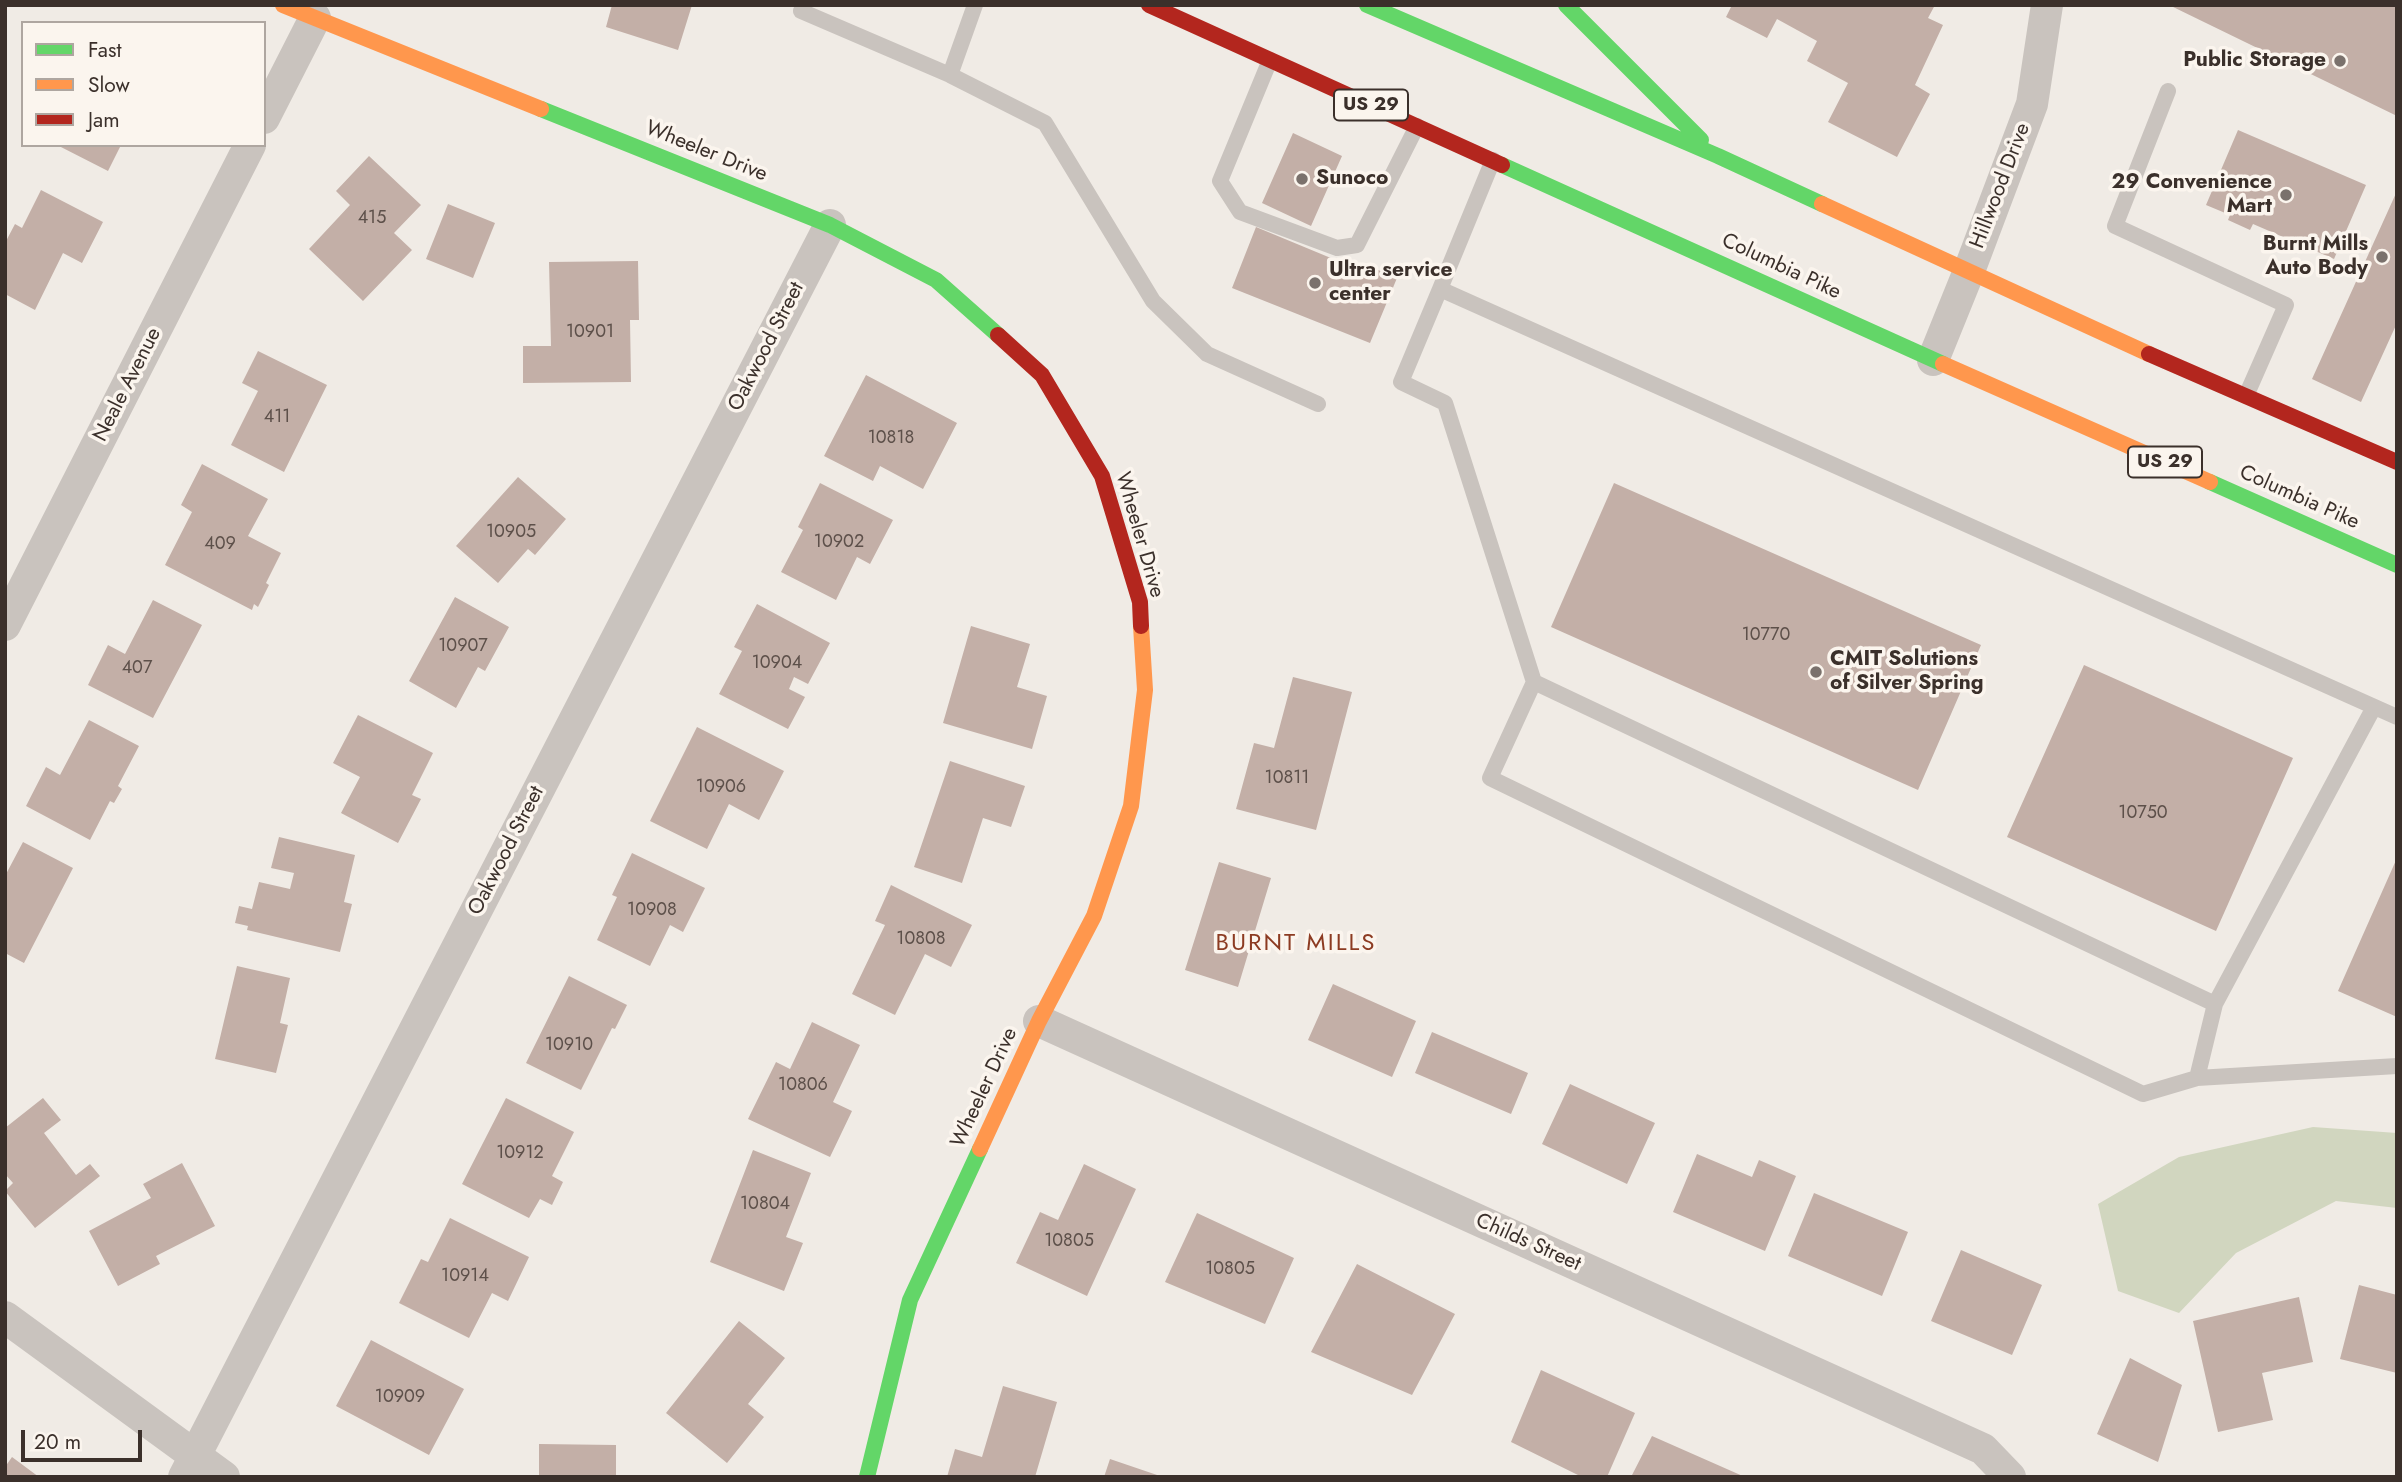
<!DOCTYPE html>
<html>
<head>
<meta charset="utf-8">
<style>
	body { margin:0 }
	#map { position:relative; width:2402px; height:1482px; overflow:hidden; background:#f0ebe5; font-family:Jost,sans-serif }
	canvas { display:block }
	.frame { position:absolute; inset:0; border:7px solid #3b302b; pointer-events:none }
	.legend { position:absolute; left:21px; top:21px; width:245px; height:126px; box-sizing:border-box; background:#fbf5ee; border:2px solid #aea6a0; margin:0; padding:9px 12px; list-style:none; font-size:21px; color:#3b302b }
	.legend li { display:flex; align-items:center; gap:14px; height:35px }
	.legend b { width:35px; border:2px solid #aea6a0 }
	.scale { position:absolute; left:21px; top:1430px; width:121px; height:32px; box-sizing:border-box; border:4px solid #3b302b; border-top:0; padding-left:9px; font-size:21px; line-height:24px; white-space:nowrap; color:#3b302b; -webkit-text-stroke:5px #fbf5ee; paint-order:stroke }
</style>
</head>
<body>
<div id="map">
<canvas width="2402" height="1482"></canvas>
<div class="frame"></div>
<ul class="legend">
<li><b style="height:9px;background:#63d668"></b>Fast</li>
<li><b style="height:9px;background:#ff974d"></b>Slow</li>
<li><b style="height:9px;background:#b3261e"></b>Jam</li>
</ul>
<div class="scale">20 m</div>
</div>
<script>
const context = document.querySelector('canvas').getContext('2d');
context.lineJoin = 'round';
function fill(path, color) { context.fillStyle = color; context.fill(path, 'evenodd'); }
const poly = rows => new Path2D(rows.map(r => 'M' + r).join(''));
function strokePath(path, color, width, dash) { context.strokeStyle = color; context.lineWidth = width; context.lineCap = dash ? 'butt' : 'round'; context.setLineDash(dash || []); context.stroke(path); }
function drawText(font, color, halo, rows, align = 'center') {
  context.font = font + ' Jost,sans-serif'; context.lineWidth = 7; context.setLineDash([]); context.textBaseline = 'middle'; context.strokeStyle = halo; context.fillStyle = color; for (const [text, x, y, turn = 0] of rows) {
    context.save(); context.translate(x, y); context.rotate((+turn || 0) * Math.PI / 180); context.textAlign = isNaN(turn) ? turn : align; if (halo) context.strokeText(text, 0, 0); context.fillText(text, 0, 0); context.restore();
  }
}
const green = poly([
	[2313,1127,2397,1133,2397,1208,2336,1201,2236,1253,2179,1313,2118,1291,2098,1204,2179,1157]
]);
const building = poly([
	[612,5,692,5,678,50,606,27],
	[1732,5,1935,5,1928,18,1943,25,1915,85,1930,94,1897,157,1828,122,1848,83,1807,61,1817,41,1777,19,1767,38,1726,17],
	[2169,5,2397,5,2397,116],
	[2238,130,2366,185,2334,259,2253,224,2250,230,2228,220,2230,215,2206,205],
	[1293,133,1342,156,1311,226,1262,203],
	[57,145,121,145,108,171],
	[369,156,421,205,394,233,412,250,363,301,309,249,350,205,336,191],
	[41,190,103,222,82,263,63,253,35,310,5,294,5,243,15,224,22,228],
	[2397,191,2397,323,2361,402,2312,379],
	[448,204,495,223,473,278,426,259],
	[1256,227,1367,273,1369,266,1397,278,1370,343,1232,288],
	[638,261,639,320,630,320,631,382,523,383,523,346,551,346,549,262],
	[258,351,327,385,284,472,231,445,258,391,242,383],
	[866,375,957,423,923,489,880,466,873,481,824,456],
	[202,464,268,499,248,536,281,553,266,583,269,585,258,607,254,604,252,610,165,565,192,512,181,505],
	[518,477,566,519,535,555,528,549,498,583,456,546],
	[820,483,893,520,870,564,857,557,836,600,781,572,803,530,798,527],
	[1614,483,1981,645,1918,790,1551,627],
	[455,597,509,627,485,671,478,667,456,708,409,681],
	[153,600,202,625,153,718,88,685,108,645,125,654],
	[757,604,830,643,808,684,794,677,789,689,805,697,788,729,719,694,742,651,734,647],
	[971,626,1030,644,1017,687,1047,696,1032,749,943,723],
	[2084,665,2293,758,2216,931,2007,837],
	[1293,677,1352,692,1316,830,1236,809,1254,743,1274,748],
	[358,715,433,753,412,795,421,799,398,843,341,813,360,777,333,763],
	[89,720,139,746,118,786,122,789,114,803,110,801,90,840,26,806,46,767,60,775],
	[697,727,784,771,759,820,729,804,707,849,650,821],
	[950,761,1025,786,1011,827,983,818,962,883,914,867],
	[279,837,355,855,344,902,352,904,340,952,247,930,248,926,235,923,239,906,252,909,259,882,290,889,294,873,271,868],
	[23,842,73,868,24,963,5,953,5,876],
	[632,853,705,888,683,932,670,925,650,966,597,940,617,897,612,895],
	[2397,858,2397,1017,2338,991],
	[1219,862,1271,878,1238,987,1185,970],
	[891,885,972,925,951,967,925,954,895,1015,852,994,885,925,875,921],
	[237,966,290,978,280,1023,288,1025,276,1073,215,1059],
	[569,976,627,1005,615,1029,612,1028,581,1090,526,1063],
	[1333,984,1416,1021,1392,1077,1308,1040],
	[812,1022,860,1045,833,1102,852,1111,830,1157,748,1119,776,1062,790,1069],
	[1432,1032,1528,1073,1511,1114,1415,1073],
	[1570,1084,1655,1123,1627,1184,1542,1144],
	[43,1098,61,1120,44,1133,76,1175,90,1164,100,1176,35,1228,5,1191,13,1183,5,1174,5,1128],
	[506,1098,574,1132,552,1176,563,1182,552,1205,540,1199,529,1218,462,1184],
	[753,1150,811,1173,786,1237,803,1243,784,1291,710,1262],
	[1697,1154,1752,1177,1759,1160,1796,1176,1765,1251,1673,1212],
	[182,1163,215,1226,156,1256,160,1264,118,1286,89,1231,151,1198,143,1184],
	[1084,1164,1136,1189,1087,1296,1016,1263,1040,1212,1058,1220],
	[1814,1193,1908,1232,1882,1296,1788,1256],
	[1197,1213,1294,1258,1265,1324,1165,1282],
	[450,1218,529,1257,508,1301,492,1293,469,1338,399,1303,421,1259,428,1262],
	[1961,1250,2042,1285,2012,1355,1931,1321],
	[1357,1264,1455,1314,1412,1395,1311,1352],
	[2359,1285,2397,1295,2397,1373,2340,1359],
	[2299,1297,2313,1362,2262,1373,2273,1420,2218,1432,2193,1321],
	[739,1321,785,1358,748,1404,764,1417,727,1463,666,1413],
	[371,1340,464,1389,429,1455,336,1406],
	[2130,1358,2182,1385,2158,1462,2097,1434],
	[1541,1370,1635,1413,1607,1477,1582,1477,1511,1442],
	[1003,1386,1057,1402,1035,1477,947,1477,955,1449,982,1457],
	[1652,1436,1745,1477,1631,1477],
	[539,1444,616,1445,616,1477,539,1477],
	[12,1457,39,1477,5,1477,5,1467],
	[1110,1459,1160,1476,1160,1477,1104,1477]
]);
const lane = poly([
	[801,11,950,75,1045,123,1153,301,1207,354,1318,404],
	[1270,60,1220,181,1240,212,1337,248,1357,245,1417,126],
	[950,75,975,5],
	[2168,91,2115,226,2286,305,2246,396],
	[1440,289,1493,160],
	[1534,682,1445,403,1401,382,1440,289,2397,717],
	[2215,1004,1534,682,1490,778,2143,1094,2197,1078,2397,1066],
	[2197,1078,2215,1004,2374,707]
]);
const street = poly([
	[264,118,315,18],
	[1933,360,1969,271,2032,104,2047,5],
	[5,625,250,145],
	[1039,1021,1983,1449,2010,1477],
	[5,1317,224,1477],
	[184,1477,830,225]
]);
const fast = poly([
	[1367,5,1718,156,1822,204],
	[1566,5,1701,140],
	[541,109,830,225,936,280,998,335],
	[1502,165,1943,364],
	[2210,482,2397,565],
	[867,1477,910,1300,980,1149]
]);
const slow = poly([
	[283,5,541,109],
	[1822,204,2149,354],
	[1943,364,2210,482],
	[980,1149,1039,1021,1094,916,1131,806,1145,690,1141,626]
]);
const jam = poly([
	[1149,5,1502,165],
	[998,335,1042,375,1102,476,1140,602,1141,626],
	[2149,354,2397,462]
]);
const markers = [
	[2340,61,7,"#7a716c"],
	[1302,179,7,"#7a716c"],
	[2286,195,7,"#7a716c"],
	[2382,257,7,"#7a716c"],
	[1315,283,7,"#7a716c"],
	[1816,672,7,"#7a716c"]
];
const numberNames = [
	["415",372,219],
	["10901",590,333],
	["411",277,418],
	["10818",891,439],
	["10905",511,533],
	["10902",839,543],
	["409",220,545],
	["10770",1766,636],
	["10907",463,647],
	["10904",777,664],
	["407",137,669],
	["10811",1287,779],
	["10906",721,788],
	["10750",2143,814],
	["10908",652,911],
	["10808",921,940],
	["10910",569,1046],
	["10806",803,1086],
	["10912",520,1154],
	["10804",765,1205],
	["10805",1069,1242],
	["10805",1230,1270],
	["10914",465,1277],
	["10909",400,1398]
];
const shields = [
	[1371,105,74],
	[2165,462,74]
];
const shieldNames = [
	["US 29",1371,105],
	["US 29",2165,462]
];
const poiNames = [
	["Public Storage",2326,61],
	["Sunoco",1316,179,"left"],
	["29 Convenience",2272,183],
	["Mart",2272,207],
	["Burnt Mills",2368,245],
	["Auto Body",2368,269],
	["Ultra service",1329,271,"left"],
	["center",1329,295,"left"],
	["CMIT Solutions",1830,660,"left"],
	["of Silver Spring",1830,684,"left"]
];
const streetNames = [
	["Wheeler Drive",706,152,22],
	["Hillwood Drive",2001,186,-69],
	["Columbia Pike",1781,267,25],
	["Oakwood Street",767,347,-63],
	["Neale Avenue",128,385,-63],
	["Columbia Pike",2299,498,24],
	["Wheeler Drive",1139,535,74],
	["Oakwood Street",507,851,-63],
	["Wheeler Drive",985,1088,-65],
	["Childs Street",1528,1243,24]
];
const quarterNames = [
	["BURNT MILLS",1296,944]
];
fill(green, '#d1d6bf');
fill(building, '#c3afa7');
strokePath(lane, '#c9c3be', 16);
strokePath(street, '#c9c3be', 32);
strokePath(fast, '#63d668', 16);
strokePath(slow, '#ff974d', 16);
strokePath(jam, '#b3261e', 16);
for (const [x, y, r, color] of markers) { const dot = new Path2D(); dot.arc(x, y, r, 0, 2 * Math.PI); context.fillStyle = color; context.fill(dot); strokePath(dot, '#fbf5ee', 2.5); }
drawText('18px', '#5d504a', null, numberNames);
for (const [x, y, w] of shields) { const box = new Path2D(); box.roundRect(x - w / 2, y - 15.5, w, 31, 5); context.fillStyle = '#fbf5ee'; context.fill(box); strokePath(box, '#3b302b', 2); }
drawText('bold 19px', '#3b302b', null, shieldNames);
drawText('bold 21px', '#3b302b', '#fbf5ee', poiNames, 'right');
drawText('21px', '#3b302b', '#fbf5ee', streetNames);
context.letterSpacing = '2px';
drawText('24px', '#8c3b22', '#fbf5ee', quarterNames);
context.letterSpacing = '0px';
</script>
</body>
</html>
